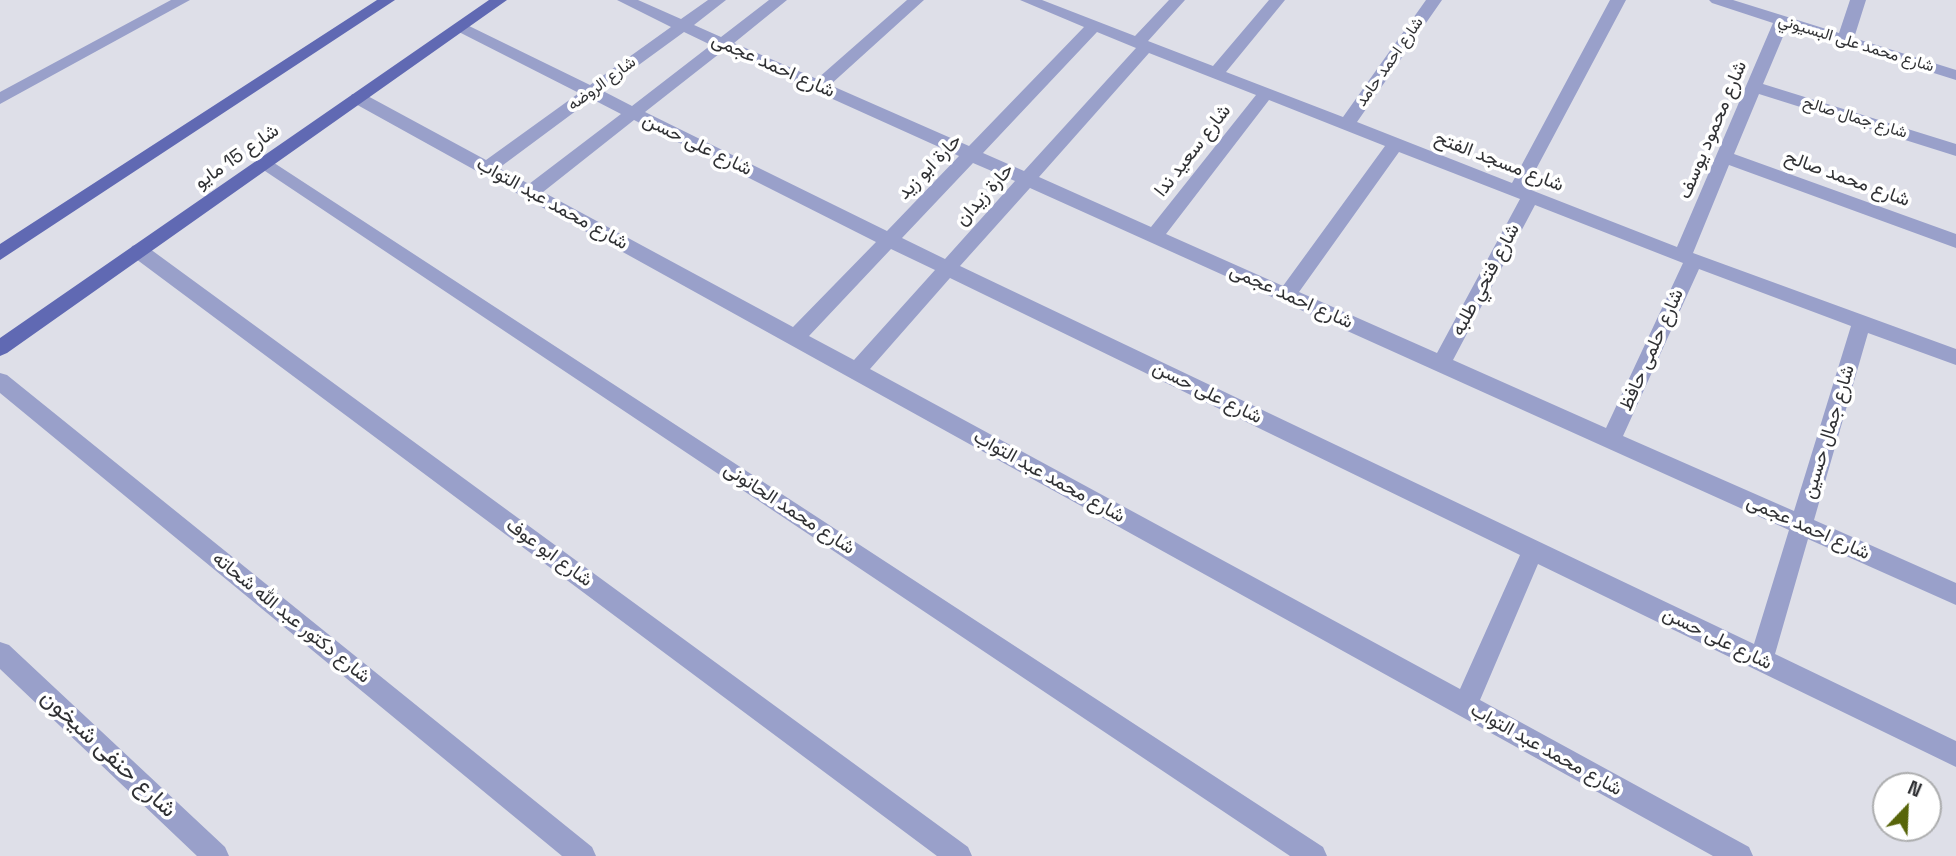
<!DOCTYPE html>
<html>
<head>
<meta charset="utf-8">
<style>
	body { margin:0 }
	#map { position:relative; width:1956px; height:856px; overflow:hidden; background:#dedfe8; font-family:"Space Grotesk",sans-serif }
	canvas { display:block }
	.north { position:absolute; left:1872px; top:772px; width:70px; height:70px; box-sizing:border-box; background:#fff; border:2px solid #acadae; border-radius:50%; rotate:23deg; font-size:19px; font-weight:700; line-height:28px; text-align:center; color:#303134 }
	.north::after { content:''; display:block; margin:auto; width:24px; height:32px; background:#58650a; clip-path:polygon(50% 0,100% 100%,50% 72%,0 100%) }
</style>
</head>
<body>
<div id="map">
<canvas width="1956" height="856"></canvas>
<div class="north">N</div>
</div>
<script>
const context = document.querySelector('canvas').getContext('2d');
context.lineJoin = 'round';
const poly = rows => new Path2D(rows.map(r => 'M' + r).join(''));
function fill(path, color) { context.fillStyle = color; context.fill(path, 'evenodd'); }
function drawText(font, color, halo, rows, align = 'center') {
  context.font = font + ' "Space Grotesk",Vazirmatn,sans-serif'; context.lineWidth = 7; context.setLineDash([]); context.textBaseline = 'middle'; context.strokeStyle = halo; context.fillStyle = color; for (const [text, x, y, turn = 0] of rows) {
    context.save(); context.translate(x, y); context.rotate((+turn || 0) * Math.PI / 180); context.textAlign = isNaN(turn) ? turn : align; if (halo) context.strokeText(text, 0, 0); context.fillText(text, 0, 0); context.restore();
  }
}
const minor = poly([
	[171,0,190,0,0,104,0,92,171,0],
	[617,0,638,0,681,19,708,0,726,0,694,25,721,37,769,0,787,0,734,43,817,79,907,0,924,0,830,85,969,146,1084,27,1020,0,1042,0,1135,36,1169,0,1185,0,1148,41,1213,66,1269,0,1285,0,1226,72,1343,117,1426,0,1442,0,1357,122,1512,183,1610,0,1626,0,1526,188,1677,247,1773,23,1712,3,1709,0,1733,0,1839,33,1850,0,1866,0,1854,38,1956,70,1956,80,1787,27,1763,84,1956,144,1956,156,1759,94,1734,154,1956,234,1956,248,1729,165,1693,253,1956,349,1956,365,1868,333,1814,520,1956,583,1956,605,1808,539,1775,654,1956,741,1956,767,1538,564,1480,700,1749,847,1753,856,1713,856,352,102,350,98,352,94,364,94,486,160,579,93,455,30,452,27,455,24,465,24,590,85,671,27,617,0],
	[684,32,711,45,632,106,603,91,684,32],
	[1097,32,1136,48,1024,171,983,153,1097,32],
	[724,50,959,156,887,231,645,112,724,50],
	[1149,53,1256,95,1151,227,1039,177,1149,53],
	[592,99,621,114,529,184,499,168,592,99],
	[1269,100,1385,146,1283,286,1166,234,1269,100],
	[634,120,876,242,793,327,543,192,634,120],
	[1399,152,1520,199,1437,353,1299,292,1399,152],
	[973,163,1015,181,945,259,902,238,973,163],
	[1030,188,1789,530,1754,644,960,266,1030,188],
	[1535,205,1683,263,1606,428,1453,360,1535,205],
	[891,249,935,270,854,360,809,336,891,249],
	[1699,269,1851,326,1794,511,1623,436,1699,269],
	[950,278,1520,555,1460,689,870,369,950,278],
	[265,157,1323,847,1327,856,1290,856,259,167,256,163,259,159,265,157],
	[139,244,146,246,968,847,972,856,937,856,132,256,130,251,132,246,139,244],
	[0,373,7,375,592,847,596,856,562,856,0,393,0,373],
	[0,642,9,645,225,847,229,856,197,856,0,669,0,642]
]);
const major = poly([
	[377,0,395,0,0,260,0,244,377,0],
	[489,0,507,0,7,353,0,356,0,338,489,0]
]);
const farStreetnames = [
	["شارع محمد على البسيوني",1856,44,17],
	["شارع احمد حامد",1390,62,-55],
	["شارع الروضه",602,84,-36],
	["شارع جمال صالح",1855,118,17]
];
const streetNames = [
	["شارع احمد عجمى",773,66,24],
	["شارع محمود يوسف",1713,130,-67],
	["شارع على حسن",697,145,26],
	["شارع سعيد ندا",1193,151,-52],
	["شارع 15 مايو",237,157,-35],
	["شارع مسجد الفتح",1499,162,21],
	["حارة ابو زيد",930,167,-46],
	["شارع محمد صالح",1847,179,20],
	["حارة زيدان",985,195,-48],
	["شارع محمد عبد التواب",552,204,29],
	["شارع فتحي طلبه",1486,280,-62],
	["شارع احمد عجمى",1291,297,24],
	["شارع حلمى حافظ",1652,350,-66],
	["شارع على حسن",1207,393,26],
	["شارع جمال حسين",1829,432,-73],
	["شارع محمد عبد التواب",1049,477,29],
	["شارع محمد الحانونى",789,509,33],
	["شارع احمد عجمى",1808,528,24],
	["شارع ابو عوف",549,553,36],
	["شارع دكتور عبد الله شحاته",291,618,39],
	["شارع على حسن",1717,639,26],
	["شارع محمد عبد التواب",1546,750,29]
];
const nearStreetnames = [
	["شارع حنفى شيخون",108,754,43]
];
fill(minor, '#99a0ca');
fill(major, '#6069b3');
drawText('16px', '#303134', '#fff', farStreetnames);
drawText('19px', '#303134', '#fff', streetNames);
drawText('23px', '#303134', '#fff', nearStreetnames);
</script>
</body>
</html>
